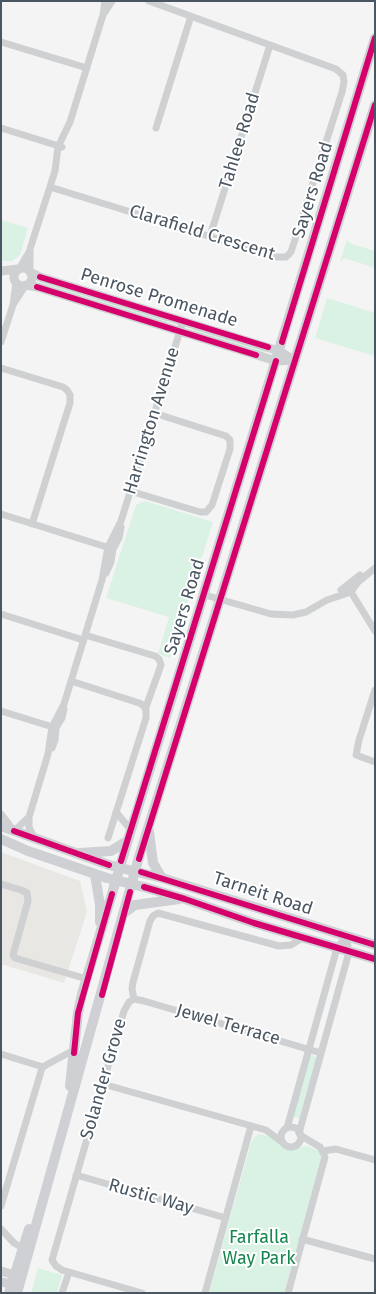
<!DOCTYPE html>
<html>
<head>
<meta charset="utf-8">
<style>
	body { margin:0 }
	#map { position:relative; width:376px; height:1294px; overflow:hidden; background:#f4f4f4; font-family:"Fira Sans",sans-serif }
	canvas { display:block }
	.frame { position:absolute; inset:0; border:2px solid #4a5661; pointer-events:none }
</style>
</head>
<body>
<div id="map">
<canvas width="376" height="1294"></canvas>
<div class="frame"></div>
</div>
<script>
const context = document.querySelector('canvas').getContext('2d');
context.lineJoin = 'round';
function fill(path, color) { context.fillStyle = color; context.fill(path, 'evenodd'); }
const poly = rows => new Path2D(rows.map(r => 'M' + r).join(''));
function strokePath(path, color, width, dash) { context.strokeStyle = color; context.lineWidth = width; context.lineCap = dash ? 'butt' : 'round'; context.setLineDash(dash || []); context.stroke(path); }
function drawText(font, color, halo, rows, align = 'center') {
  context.font = font + ' "Fira Sans",sans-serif'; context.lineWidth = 4; context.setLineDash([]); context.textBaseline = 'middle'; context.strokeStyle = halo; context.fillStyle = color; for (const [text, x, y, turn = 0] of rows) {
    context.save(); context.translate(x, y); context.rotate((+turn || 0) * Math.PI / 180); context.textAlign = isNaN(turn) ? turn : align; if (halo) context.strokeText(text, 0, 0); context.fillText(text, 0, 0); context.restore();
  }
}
const commercial = poly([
	[1,852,80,881,87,912,64,983,1,964]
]);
const green = poly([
	[1,220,28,228,20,255,12,261,1,261],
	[347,239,349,243,375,251,375,268,345,258,340,262],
	[40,280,168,319,166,325,39,284],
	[327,298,375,313,375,356,315,338],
	[194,327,265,351,264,355,192,333],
	[145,501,213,522,170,658,158,654,169,617,106,598,136,505],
	[312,1055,316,1057,316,1060,299,1118,293,1117,310,1056],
	[258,1134,273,1137,287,1149,308,1146,317,1150,320,1154,321,1159,284,1293,209,1293,251,1143,254,1138],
	[38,1268,62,1275,57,1293,31,1293]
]);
const minor = poly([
	[105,12,112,1],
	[1,42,87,68],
	[1,128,62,147],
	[156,128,191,16],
	[50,187,276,257,286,257,291,252,342,92,344,82,343,75,336,69,149,1],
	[210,236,270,45],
	[19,269,29,252],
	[30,272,30,249,55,171,58,147,70,122,103,15,105,1],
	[14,303,25,286],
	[1,342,13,305,16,283],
	[1,368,63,387,67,390,70,395,70,403,32,524],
	[130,491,200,512,206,512,212,505,230,449,230,440,226,436,154,413],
	[1,514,113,549],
	[106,573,111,562,113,549,119,538,121,527],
	[345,588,351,592,375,631],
	[341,590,360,575],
	[205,595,271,614,293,615,306,612,327,600,351,592,358,582,375,568],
	[1,614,83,640],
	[85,635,155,656,159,659,161,665,146,707],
	[71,681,139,703,143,705,146,710,146,718,108,838],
	[375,690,359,740,356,755,375,762],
	[1,711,56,728],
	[52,748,55,740,56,728,62,718,64,709],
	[116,812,131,830],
	[1,814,14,831,29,817],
	[34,838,29,827,29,817,48,754,52,727,64,704,102,580,108,547,121,521,183,321],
	[1,884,21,890,27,893,28,901,13,955,15,958,87,979],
	[134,999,129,1002,124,1011,52,1260,56,1266,62,1270,142,1293],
	[134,999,132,989,133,982,150,921,153,916,158,913,279,946,291,945,302,938],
	[134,999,144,1001,321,1053],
	[1,1054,43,1067],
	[103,1084,266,1130,282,1142],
	'281 1137a10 10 0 1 1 20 0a10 10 0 1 1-20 0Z',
	[287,1128,337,948,346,937],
	[299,1133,349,952,346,937],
	[323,1151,336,1149,375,1160],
	[76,1175,226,1218],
	[1,1206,42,1068,46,1065,74,1050],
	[1,1229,14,1243,23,1248],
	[302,1239,375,1259],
	[62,1293,69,1272],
	[205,1293,251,1126],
	[288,1293,325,1157,320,1147,300,1135]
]);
const tertiary = poly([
	'14 277a9 9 0 1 1 18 0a9 9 0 1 1-18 0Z',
	[1,271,18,269],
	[30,272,40,277,279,351,294,360],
	[26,285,37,287,276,361,295,360],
	[1,1271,15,1275,20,1282,12,1284,1,1282]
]);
const secondary = poly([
	[1,826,109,865,162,878,375,945],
	[149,832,153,863,162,878],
	[1,839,28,851,107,878,144,887,185,899,254,923,375,959],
	[80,853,111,851,127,841],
	[95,875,100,905,100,922],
	[124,913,135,905,179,899],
	[70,1086,78,1013,82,994,131,830,375,38],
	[9,1293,29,1229],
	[17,1293,139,857,375,105]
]);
const cycleway = poly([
	[40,277,268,347],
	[37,287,256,355],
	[282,342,375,38],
	[14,831,109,865],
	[139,859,375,105],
	[121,861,276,361],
	[141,872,375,945],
	[144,887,185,899,254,923,375,959],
	[102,995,130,892],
	[74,1053,78,1013,112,894]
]);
const streetNames = [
	["Tahlee Road",240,141,-73],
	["Sayers Road",313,190,-73],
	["Clarafield Crescent",202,233,17],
	["Penrose Promenade",159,298,17],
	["Harrington Avenue",152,421,-73],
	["Sayers Road",185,607,-73],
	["Tarneit Road",263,894,18],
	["Jewel Terrace",228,1025,16],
	["Solander Grove",104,1079,-74],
	["Rustic Way",151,1197,16]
];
const parkNames = [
	["Farfalla",259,1238],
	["Way Park",259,1259]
];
fill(commercial, '#e8e7e3');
fill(green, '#d9f2e3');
strokePath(minor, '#ced0d2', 7);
strokePath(tertiary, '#ced0d2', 9);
strokePath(secondary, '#ced0d4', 10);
strokePath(cycleway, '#d6006c', 6);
drawText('18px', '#4a5661', '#fff', streetNames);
drawText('18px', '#17864f', '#fff', parkNames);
</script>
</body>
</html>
